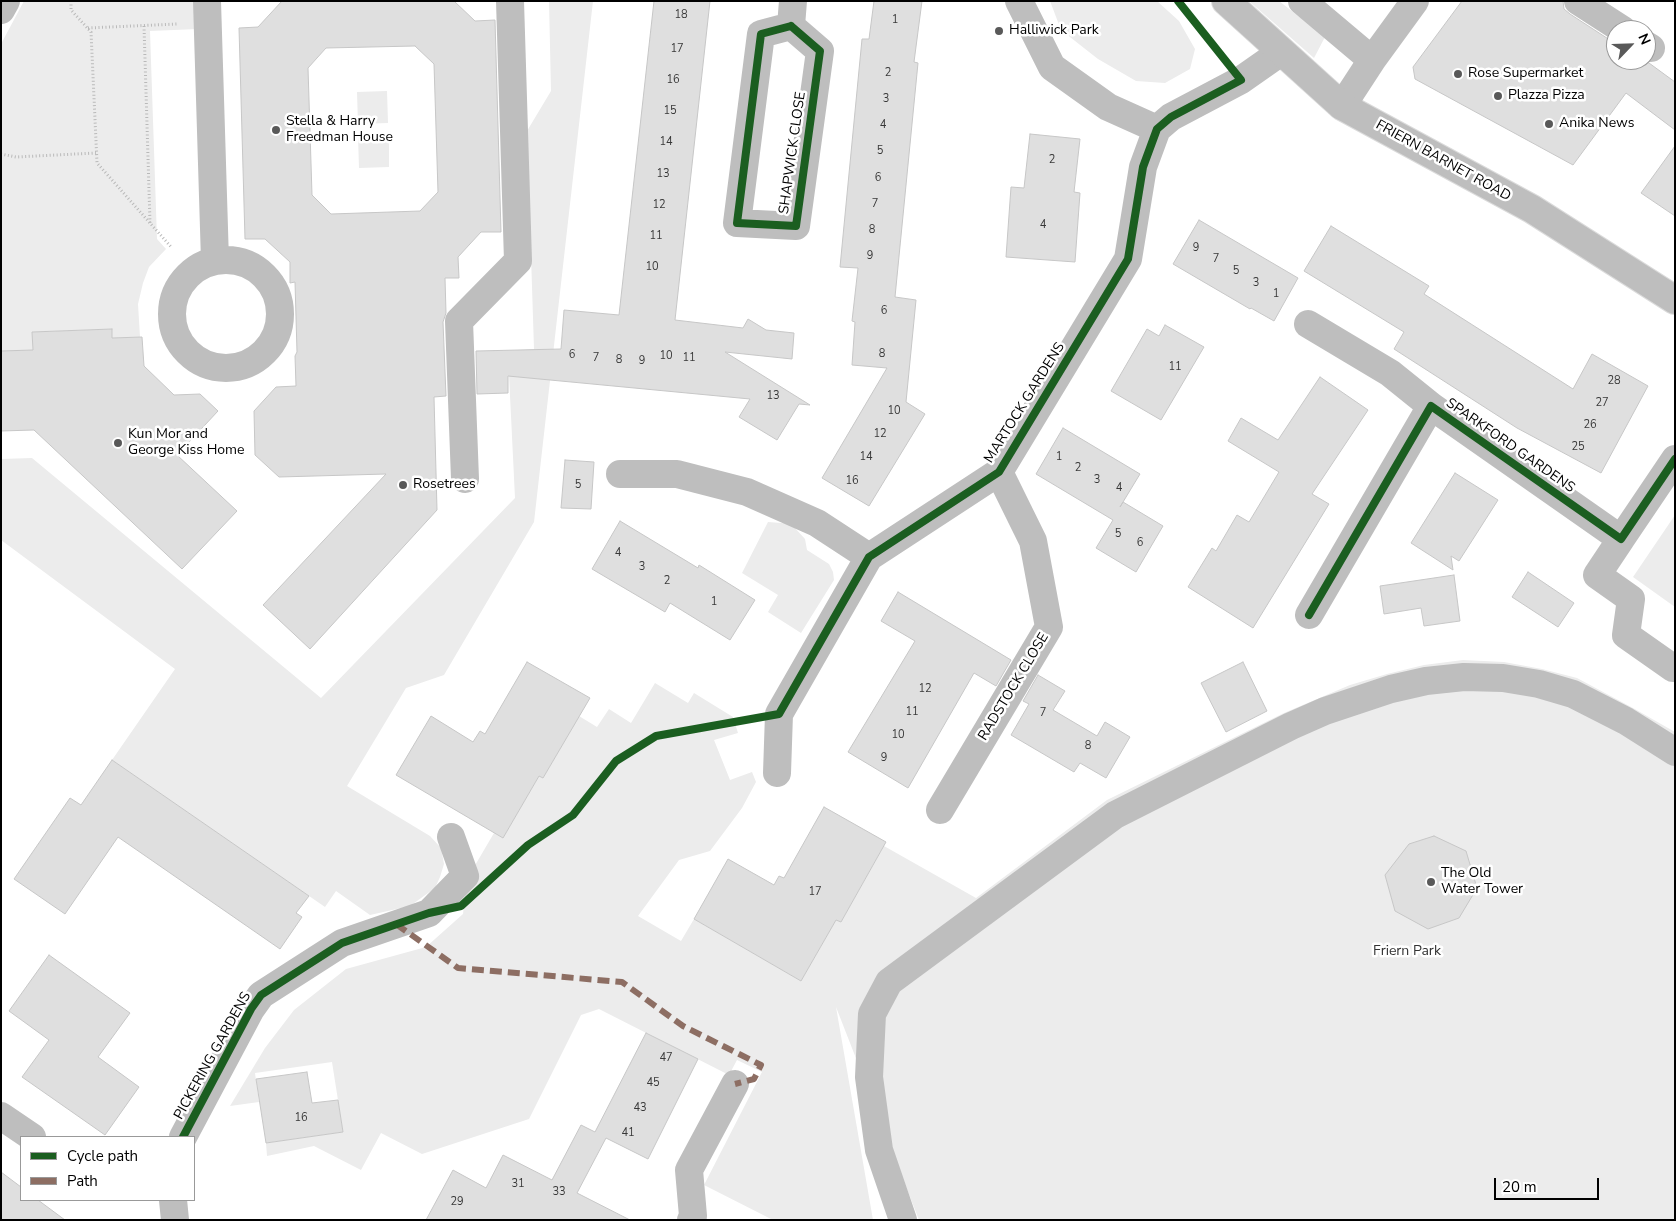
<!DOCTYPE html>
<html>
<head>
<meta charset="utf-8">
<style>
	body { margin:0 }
	#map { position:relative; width:1676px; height:1221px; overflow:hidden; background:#fff; font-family:"Nunito Sans",sans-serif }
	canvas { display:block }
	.frame { position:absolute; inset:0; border:2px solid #000; pointer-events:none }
	.legend { position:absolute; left:20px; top:1136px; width:175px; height:65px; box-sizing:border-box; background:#fff; border:1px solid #999; margin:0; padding:6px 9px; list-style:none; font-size:15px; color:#000 }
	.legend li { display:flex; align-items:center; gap:10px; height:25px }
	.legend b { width:25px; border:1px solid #999 }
	.north { position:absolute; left:1606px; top:20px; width:50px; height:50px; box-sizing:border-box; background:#fff; border:1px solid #999; border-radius:50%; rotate:66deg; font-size:14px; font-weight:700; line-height:20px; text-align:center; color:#000 }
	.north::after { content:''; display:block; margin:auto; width:18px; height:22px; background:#595959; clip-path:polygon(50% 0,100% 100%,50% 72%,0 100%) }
	.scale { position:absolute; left:1494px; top:1178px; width:105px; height:22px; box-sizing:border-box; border:2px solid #000; border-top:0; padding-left:6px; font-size:15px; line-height:18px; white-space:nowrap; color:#000; -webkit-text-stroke:4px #fff; paint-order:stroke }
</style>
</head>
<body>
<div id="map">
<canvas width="1676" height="1221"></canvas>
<div class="frame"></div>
<ul class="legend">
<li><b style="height:6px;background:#1b5e20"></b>Cycle path</li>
<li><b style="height:6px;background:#8d6e63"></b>Path</li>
</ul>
<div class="north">N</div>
<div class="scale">20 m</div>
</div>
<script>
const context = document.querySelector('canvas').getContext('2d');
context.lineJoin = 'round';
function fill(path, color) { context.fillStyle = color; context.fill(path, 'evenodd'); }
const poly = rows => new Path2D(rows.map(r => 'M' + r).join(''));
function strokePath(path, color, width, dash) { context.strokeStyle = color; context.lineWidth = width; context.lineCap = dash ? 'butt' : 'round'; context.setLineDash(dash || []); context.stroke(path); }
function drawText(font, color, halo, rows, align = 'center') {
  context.font = font + ' "Nunito Sans",sans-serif'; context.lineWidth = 5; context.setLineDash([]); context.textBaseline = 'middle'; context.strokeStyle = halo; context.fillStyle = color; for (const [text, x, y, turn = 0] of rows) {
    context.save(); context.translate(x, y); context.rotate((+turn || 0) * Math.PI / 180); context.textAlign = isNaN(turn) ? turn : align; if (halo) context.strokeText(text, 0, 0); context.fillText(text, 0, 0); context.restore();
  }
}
const green = poly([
	[24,1,194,1,198,29,150,31,157,239,166,249,149,267,143,283,138,304,140,337,112,338,111,329,32,332,33,350,1,351,1,44],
	[549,1,593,1,534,522,444,675,406,688,347,786,430,836,441,848,444,864,440,877,435,888,410,906,370,915,336,891,325,907,112,760,175,669,1,540,1,459,32,458,321,698,515,498,509,375,524,374,523,350,534,349,527,131,551,91],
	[1050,1,1157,1,1179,21,1195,49,1190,69,1165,83,1136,81,1098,59,1061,30],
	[1249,1,1279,1,1325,37,1314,58],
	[387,91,388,123,358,124,357,92],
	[389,135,389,167,359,168,358,136],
	[1675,515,1675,607,1633,577],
	[768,522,795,524,794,527,805,539,807,550,829,564,833,572,834,580,801,633,768,612,778,595,742,573],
	[1463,660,1504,662,1542,669,1577,678,1633,708,1675,732,1675,1220,919,1220,836,1007,873,1220,773,1220,704,1185,762,1072,737,1060,729,1075,599,1009,581,1015,529,1119,422,1154,381,1133,361,1170,314,1146,267,1156,266,1143,343,1132,332,1062,255,1073,259,1102,230,1106,265,1048,294,1010,346,969,426,947,463,914,467,879,494,833,503,838,539,776,543,778,579,716,597,727,609,709,631,723,655,683,688,703,694,693,733,717,738,733,714,740,730,780,752,772,756,782,742,808,710,851,679,860,638,916,681,941,694,919,801,981,836,920,841,922,884,846,976,898,1107,800,1284,713,1350,685,1387,674,1424,665]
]);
const building = poly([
	[282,1,454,1,475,21,495,20,501,232,481,232,458,257,459,278,445,278,446,313,443,322,446,396,434,397,437,510,310,649,263,605,386,474,279,477,255,455,254,411,276,387,296,386,295,356,297,352,295,282,290,283,290,262,265,239,245,239,239,28,258,27,282,1],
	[415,46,434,64,438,192,420,211,331,214,312,195,308,68,326,48,415,46],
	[654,1,710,1,675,320,743,328,748,319,766,330,794,333,792,359,725,352,810,405,799,404,777,440,739,417,750,399,508,376,508,393,477,394,476,351,561,349,564,310,619,315,654,1],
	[874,1,922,1,914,62,918,63,895,297,916,300,906,402,925,414,869,506,822,478,887,368,852,365,855,322,852,321,858,268,840,267,862,39,869,39,874,1],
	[1462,1,1563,1,1564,9,1570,14,1616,44,1616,60,1641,60,1649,63,1675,82,1675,130,1626,93,1573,165,1415,79,1413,67,1462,1],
	[1030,134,1080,139,1074,192,1080,193,1075,262,1006,257,1011,187,1024,188,1030,134],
	[1675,146,1675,216,1641,193,1675,146],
	[1199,220,1298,278,1274,321,1251,308,1250,309,1173,264,1199,220],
	[1331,226,1429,286,1424,294,1573,389,1592,354,1648,386,1601,473,1517,428,1394,349,1404,332,1304,271,1331,226],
	[1165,325,1204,347,1161,420,1111,391,1147,329,1159,336,1165,325],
	[112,329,112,338,142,337,144,366,174,395,200,394,218,411,177,455,237,511,182,569,34,430,1,431,1,351,33,350,32,332,112,329],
	[1320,377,1368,410,1312,494,1329,504,1253,628,1188,587,1212,548,1216,551,1237,515,1249,522,1279,472,1228,441,1241,418,1278,440,1320,377],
	[1063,428,1140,474,1120,507,1123,502,1163,526,1136,572,1096,548,1113,520,1036,474,1063,428],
	[565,460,594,462,591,509,561,508,565,460],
	[1455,473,1498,500,1459,561,1451,556,1453,570,1411,543,1455,473],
	[620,521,698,568,699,565,755,600,730,640,670,603,665,612,592,569,620,521],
	[1528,572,1574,603,1558,627,1512,597,1528,572],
	[1454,575,1460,621,1424,626,1421,608,1384,614,1380,586,1454,575],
	[898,592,1011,660,996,686,974,673,908,788,848,752,915,641,881,621,898,592],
	[527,662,590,698,543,778,539,776,503,838,396,775,431,716,473,742,480,731,485,734,527,662],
	[1243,662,1267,711,1226,732,1201,683,1243,662],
	[1038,675,1065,691,1053,710,1097,736,1105,722,1130,737,1106,778,1080,763,1074,772,1011,735,1029,704,1023,701,1038,675],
	[112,760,309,896,296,913,302,917,280,949,118,837,65,914,14,879,70,798,81,805,112,760],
	[824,807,886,842,841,922,836,920,801,981,694,919,728,859,774,885,779,876,784,878,824,807],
	[1434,836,1466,851,1477,888,1459,918,1428,929,1395,911,1385,875,1409,844,1434,836],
	[49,955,130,1013,98,1057,139,1087,105,1135,22,1077,49,1040,9,1011,49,955],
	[646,1033,698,1059,648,1159,606,1138,577,1193,630,1220,426,1220,453,1170,486,1188,503,1155,552,1180,581,1125,595,1132,646,1033],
	[307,1072,312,1103,338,1100,343,1132,266,1143,256,1079,307,1072],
	[1,1172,21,1187,21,1200,38,1200,65,1220,1,1220,1,1172]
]);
const path = poly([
	[71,1,71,10,91,32,97,163,172,248],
	[1178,1,1220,55],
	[144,26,150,223],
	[88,28,177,24],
	[1,154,16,157,96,153],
	[497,874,528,845,573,815,616,761,656,736,748,719]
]);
const minor = poly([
	[207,1,215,261],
	[1019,1,1052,67,1108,107,1157,129],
	[1302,1,1372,60],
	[1578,1,1623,30],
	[1,10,6,1],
	[791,26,820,51,796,226,737,223,761,34,791,26],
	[791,26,793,1],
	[1646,45,1651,48],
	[1342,106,1372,60,1415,1],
	'172 314a54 54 0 1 1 108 0a54 54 0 1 1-108 0Z',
	[1308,324,1390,373,1431,406],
	[620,474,677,474,747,492,817,523,869,557],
	[465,479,459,321,518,261,510,1],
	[1621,539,1597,575,1631,599,1626,635,1673,668],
	[1309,615,1431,406,1621,539,1675,459],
	[777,773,779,714,869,557,999,472,1128,259,1143,167,1157,129,1171,117,1241,80,1281,52],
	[940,810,1049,627,1033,541,999,472],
	[1,1116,32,1137],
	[183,1137,251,1009,261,995,342,943,429,913,465,876,451,837],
	[173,1200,175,1220],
	[691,1220,693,1216,689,1170,735,1084],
	[903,1220,879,1150,869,1077,872,1014,889,982,1115,815,1291,726,1325,711,1391,689,1426,681,1464,677,1503,678,1539,684,1573,694,1626,721,1675,752]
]);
const major = poly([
	[1226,1,1342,106,1532,209,1675,300]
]);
const quiet = poly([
	[396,924,458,968,622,982,683,1026,761,1065,754,1079,735,1084]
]);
const cycleway = poly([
	[791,26,820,51,796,226,737,223,761,34,791,26],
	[1309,615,1431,406,1621,539,1675,459],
	[183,1137,251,1009,261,995,342,943,429,913,461,906,528,845,573,815,616,761,656,736,779,714,869,557,999,472,1128,259,1143,167,1157,129,1171,117,1241,80,1178,1]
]);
const markers = [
	[999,31,5,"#595959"],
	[1458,74,5,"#595959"],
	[1498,96,5,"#595959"],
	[1549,124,5,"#595959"],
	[276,130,5,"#595959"],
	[118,443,5,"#595959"],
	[403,485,5,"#595959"],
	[1431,882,5,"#595959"]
];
const numberNames = [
	["18",681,15],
	["1",895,20],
	["17",677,49],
	["2",888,73],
	["16",673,80],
	["3",886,99],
	["15",670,111],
	["4",883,125],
	["14",666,142],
	["5",880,151],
	["2",1052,160],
	["13",663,174],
	["6",878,178],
	["7",875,204],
	["12",659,205],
	["4",1043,225],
	["8",872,230],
	["11",656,236],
	["9",1196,248],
	["9",870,256],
	["7",1216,259],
	["10",652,267],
	["5",1236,271],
	["3",1256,283],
	["1",1276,294],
	["6",884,311],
	["8",882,354],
	["6",572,355],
	["10",666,356],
	["7",596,358],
	["11",689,358],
	["8",619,360],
	["9",642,361],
	["11",1175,367],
	["28",1614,381],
	["13",773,396],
	["27",1602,403],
	["10",894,411],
	["26",1590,425],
	["12",880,434],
	["25",1578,447],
	["14",866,457],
	["1",1059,457],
	["2",1078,468],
	["3",1097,480],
	["16",852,481],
	["5",578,485],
	["4",1119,488],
	["5",1118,534],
	["6",1140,543],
	["4",618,553],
	["3",642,567],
	["2",667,581],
	["1",714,602],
	["12",925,689],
	["11",912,712],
	["7",1043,713],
	["10",898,735],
	["8",1088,746],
	["9",884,758],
	["17",815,892],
	["47",666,1058],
	["45",653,1083],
	["43",640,1108],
	["16",301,1118],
	["41",628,1133],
	["31",518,1184],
	["33",559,1192],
	["29",457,1202]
];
const poiNames = [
	["Halliwick Park",1009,31],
	["Rose Supermarket",1468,74],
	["Plazza Pizza",1508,96],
	["Stella & Harry",286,122],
	["Freedman House",286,138],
	["Anika News",1559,124],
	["Kun Mor and",128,435],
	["George Kiss Home",128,451],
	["Rosetrees",413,485],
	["The Old",1441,874],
	["Water Tower",1441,890]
];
const streetNames = [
	["SHAPWICK CLOSE",793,153,-82],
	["FRIERN BARNET ROAD",1443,161,29],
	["MARTOCK GARDENS",1025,403,-58],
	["SPARKFORD GARDENS",1510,446,35],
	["RADSTOCK CLOSE",1014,687,-59],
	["PICKERING GARDENS",213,1056,-61]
];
const parkNames = [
	["Friern Park",1407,952]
];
fill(green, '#ececec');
fill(building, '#dfdfdf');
strokePath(building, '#c7c7c7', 1);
strokePath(major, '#dbdbdb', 30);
strokePath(path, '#b9b9b9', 3, [1, 2.5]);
strokePath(minor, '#bebebe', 28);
strokePath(major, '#bebebe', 28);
strokePath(quiet, '#8d6e63', 6, [12, 6]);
strokePath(cycleway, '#1b5e20', 8);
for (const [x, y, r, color] of markers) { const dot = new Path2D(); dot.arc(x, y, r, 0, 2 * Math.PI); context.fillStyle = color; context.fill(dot); strokePath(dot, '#fff', 2); }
drawText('11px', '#383838', null, numberNames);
drawText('14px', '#000', '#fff', poiNames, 'left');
drawText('14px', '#000', '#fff', streetNames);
drawText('14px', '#333', '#fff', parkNames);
</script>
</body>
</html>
